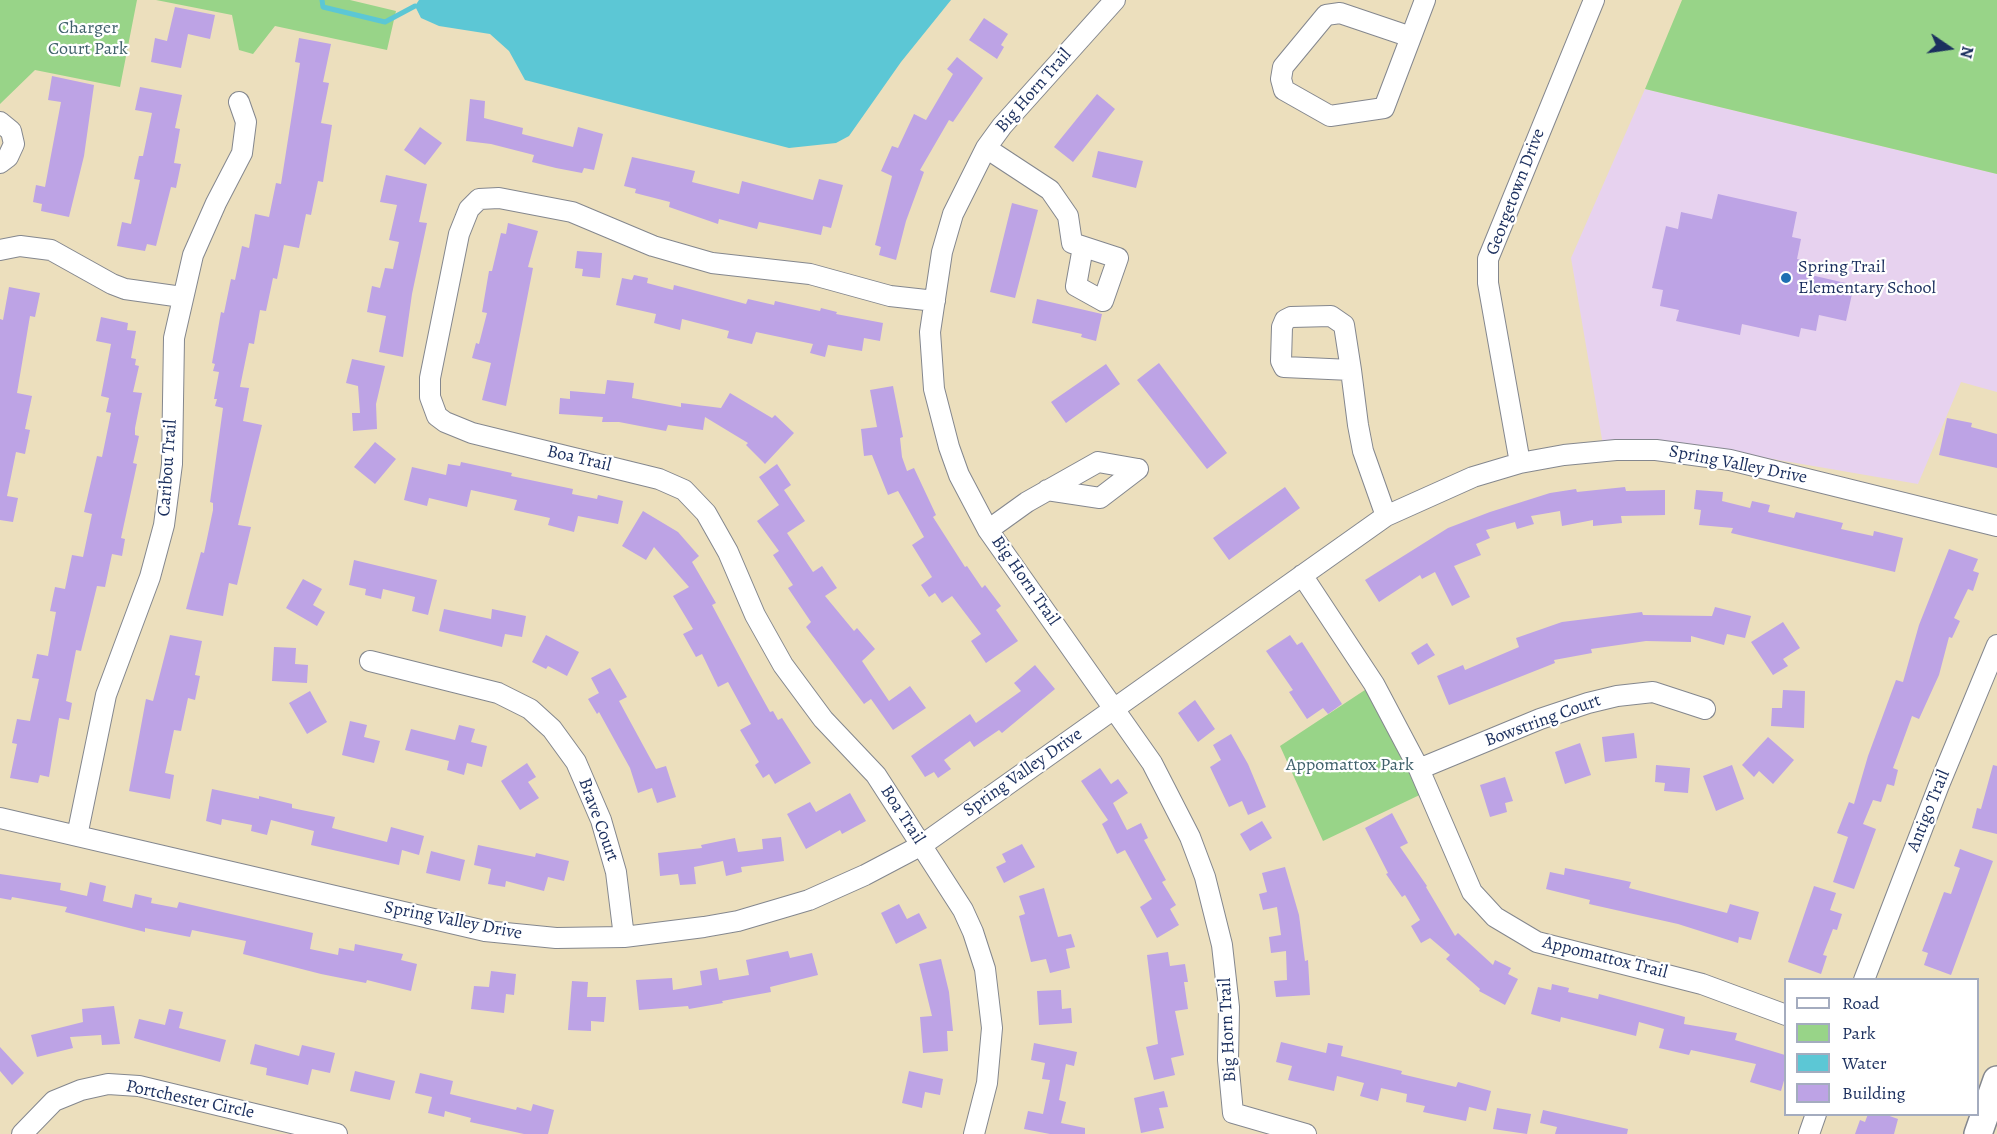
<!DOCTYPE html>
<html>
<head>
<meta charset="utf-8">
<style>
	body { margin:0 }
	#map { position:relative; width:1997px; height:1134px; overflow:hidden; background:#ecdfbd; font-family:Alegreya,serif }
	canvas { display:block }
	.legend { position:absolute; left:1784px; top:978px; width:195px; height:138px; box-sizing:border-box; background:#fff; border:2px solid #a4acbf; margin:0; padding:8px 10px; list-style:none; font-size:18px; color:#1b2f5e }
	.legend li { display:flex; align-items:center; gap:12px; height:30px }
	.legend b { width:30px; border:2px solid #a4acbf }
	.north { position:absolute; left:1919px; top:18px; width:60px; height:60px; -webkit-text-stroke:4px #fff; paint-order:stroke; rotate:103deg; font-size:16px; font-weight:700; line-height:24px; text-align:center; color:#1b2f5e }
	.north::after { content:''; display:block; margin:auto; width:21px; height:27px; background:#1b2f5e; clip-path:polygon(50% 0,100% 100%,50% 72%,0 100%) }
</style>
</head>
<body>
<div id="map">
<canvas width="1997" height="1134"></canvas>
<ul class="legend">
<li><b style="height:8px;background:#fff"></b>Road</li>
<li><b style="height:16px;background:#98d488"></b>Park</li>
<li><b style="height:16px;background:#5cc7d5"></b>Water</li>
<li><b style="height:16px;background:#bda3e5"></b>Building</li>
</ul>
<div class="north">N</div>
</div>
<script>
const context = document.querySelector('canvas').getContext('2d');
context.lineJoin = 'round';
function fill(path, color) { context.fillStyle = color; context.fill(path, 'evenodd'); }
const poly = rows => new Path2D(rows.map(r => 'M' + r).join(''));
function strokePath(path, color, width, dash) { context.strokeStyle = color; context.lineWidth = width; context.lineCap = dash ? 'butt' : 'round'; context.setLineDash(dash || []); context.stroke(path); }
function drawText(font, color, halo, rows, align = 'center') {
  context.font = font + ' Alegreya,serif'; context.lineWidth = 4.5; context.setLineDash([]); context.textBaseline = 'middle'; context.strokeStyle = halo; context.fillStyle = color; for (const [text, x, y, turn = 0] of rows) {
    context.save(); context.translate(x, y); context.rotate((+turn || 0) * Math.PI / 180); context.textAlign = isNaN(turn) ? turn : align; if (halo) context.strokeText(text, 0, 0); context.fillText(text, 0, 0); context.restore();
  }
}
const built = poly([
	[1645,89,1997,174,1997,392,1961,382,1918,484,1726,451,1603,445,1571,258]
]);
const green = poly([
	[0,0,137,0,120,87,35,70,0,104],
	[156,0,350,0,396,11,387,50,275,26,253,54,239,50,232,15],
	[1682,0,1997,0,1997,174,1645,89],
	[1374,684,1428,791,1323,841,1280,746]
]);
const water = poly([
	[419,0,951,0,901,62,849,136,836,143,789,148,525,80,509,51,490,34,439,26,421,18,415,6]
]);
const stream = poly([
	[322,0,323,7,385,22,415,6]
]);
const building = poly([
	[175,7,215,15,210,39,188,34,181,68,151,62,155,38,167,41],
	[984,18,1008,34,1001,45,1004,47,997,59,969,40],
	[299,38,331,44,323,82,329,83,321,123,332,125,323,182,318,181,311,215,306,214,299,248,284,245,277,279,273,278,266,311,260,310,254,344,249,343,240,387,249,388,243,421,262,425,238,525,251,527,237,585,229,583,223,616,186,609,201,552,204,553,213,510,213,503,210,502,223,408,215,406,217,399,214,399,219,372,213,371,215,364,212,363,221,312,224,313,231,279,235,280,242,246,249,248,255,214,269,217,276,183,281,184,300,63,295,62],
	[957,57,983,78,953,122,949,120,920,170,924,172,906,221,896,260,879,255,881,247,875,245,892,176,881,171,892,146,898,148,914,114,926,120,953,74,947,69],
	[52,76,94,85,84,156,69,217,41,211,42,204,33,202,36,185,45,187,61,102,48,100],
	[140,87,182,95,175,128,180,129,174,163,181,164,176,188,171,187,156,246,147,244,145,251,117,246,122,222,131,224,140,180,134,179,139,156,143,156,152,113,135,110],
	[1097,94,1115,109,1073,162,1054,147],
	[470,99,485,101,484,118,523,128,522,134,573,147,578,127,603,134,594,170,584,168,582,173,556,168,532,162,534,155,491,144,466,141],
	[420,127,442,143,425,165,404,150],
	[1098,151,1143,161,1136,188,1092,177],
	[632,157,695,171,692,182,739,194,742,181,813,200,819,179,843,185,831,228,823,226,821,235,759,222,757,229,719,219,718,224,669,207,670,202,635,193,636,189,624,186],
	[386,175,427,184,419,222,427,223,412,294,403,357,379,352,386,316,367,312,372,286,380,288,385,268,393,269,399,242,389,240,397,205,380,202],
	[1718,194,1797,212,1792,237,1801,239,1797,259,1814,263,1811,275,1854,285,1846,321,1819,315,1816,331,1801,328,1799,337,1742,324,1740,335,1676,321,1679,310,1660,306,1663,290,1652,288,1666,226,1678,229,1681,212,1712,219],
	[1012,203,1038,210,1015,298,990,292],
	[508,223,538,231,528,267,533,268,506,406,482,400,491,363,472,358,476,343,479,344,487,313,482,312,489,271,492,271,501,233,506,234],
	[577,251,602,253,600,278,582,276,583,269,575,268],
	[634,275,648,278,647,283,673,290,674,285,746,304,748,299,774,305,775,301,820,311,821,308,837,312,836,314,883,323,880,341,864,338,862,351,828,345,825,357,810,353,813,344,756,332,752,344,727,338,729,331,682,319,680,330,654,323,656,314,616,305,622,278,632,280],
	[9,287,40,293,35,317,30,316,17,393,32,396,25,429,30,430,25,454,16,452,7,496,18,498,13,522,0,520,0,319,3,320],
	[1037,299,1102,314,1096,341,1081,337,1082,334,1032,323],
	[101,317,128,323,127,330,136,331,131,358,136,359,135,365,139,366,133,392,142,393,135,428,135,435,139,436,133,463,137,464,121,538,125,539,122,556,112,554,105,587,97,586,81,651,76,650,66,701,72,703,69,720,59,718,49,777,40,775,38,783,10,778,17,744,12,743,17,719,30,721,39,679,32,678,37,654,48,656,56,612,50,611,55,587,65,589,72,555,83,557,92,514,84,512,97,456,102,457,111,413,106,412,109,398,101,396,111,344,96,341],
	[352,359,385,366,376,404,377,429,353,431,352,413,360,413,358,386,346,383],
	[1159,363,1227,453,1207,469,1137,380],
	[1106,364,1120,384,1066,423,1051,402],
	[607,380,634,383,632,398,681,407,681,403,721,408,730,393,772,418,775,415,794,433,765,464,746,445,748,443,705,417,703,430,668,425,666,431,619,422,602,422,603,417,559,414,560,398,570,399,570,391,605,394],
	[893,386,903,437,900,438,902,457,907,471,914,468,936,515,933,517,965,567,967,566,982,588,985,585,1001,606,996,610,1018,641,986,663,971,641,981,634,952,596,942,603,935,593,929,597,921,585,932,577,912,545,924,537,898,491,888,495,872,455,864,456,861,429,877,427,870,390],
	[1947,418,1972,423,1971,427,1997,434,1997,468,1939,455],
	[375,442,396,459,375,484,354,467],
	[461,462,512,473,511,476,573,489,572,494,597,499,598,495,623,501,618,524,578,516,574,532,548,525,550,518,514,510,517,500,471,490,467,507,429,498,427,506,404,500,412,467,446,475,448,464,460,466],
	[777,464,791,485,784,490,805,521,787,533,813,572,822,566,837,588,825,596,854,631,857,628,875,649,862,661,889,701,910,686,926,708,893,730,871,699,864,704,806,627,811,622,788,588,793,585,773,555,779,551,757,521,779,505,759,477],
	[1285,487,1300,508,1229,560,1213,538],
	[1625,487,1626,491,1665,490,1665,515,1621,516,1622,523,1593,526,1593,520,1562,526,1560,511,1531,516,1534,524,1517,529,1515,522,1486,530,1490,538,1476,544,1481,555,1454,566,1470,597,1452,606,1435,572,1422,579,1420,575,1379,602,1365,580,1448,528,1490,512,1550,493,1576,489,1577,492],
	[1696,490,1723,492,1722,501,1750,508,1752,501,1770,505,1768,512,1794,518,1796,512,1843,523,1841,529,1873,536,1874,531,1903,538,1895,572,1731,533,1733,528,1699,525,1701,510,1694,509],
	[643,511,678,532,699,556,692,562,716,603,712,605,750,676,770,712,773,711,778,720,782,718,811,763,775,784,769,774,763,778,755,765,759,762,740,730,751,724,728,682,718,687,702,654,696,657,683,634,693,629,673,596,689,587,654,547,646,560,622,546],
	[1949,549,1978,559,1973,571,1979,573,1973,591,1968,589,1954,618,1960,621,1952,638,1949,637,1939,675,1919,719,1912,716,1893,768,1898,770,1894,786,1887,784,1881,802,1873,800,1863,824,1876,829,1854,889,1833,882,1848,837,1837,833,1849,802,1854,804,1868,756,1896,680,1903,682,1919,625],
	[354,560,437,580,428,615,412,611,415,597,383,589,381,599,365,595,366,589,349,585],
	[303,579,322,589,313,605,325,612,317,626,286,608],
	[1715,607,1751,616,1745,638,1727,634,1724,645,1691,636,1691,642,1646,641,1591,649,1592,653,1554,660,1555,663,1449,705,1437,676,1463,665,1465,670,1519,647,1516,638,1562,622,1642,612,1643,615,1712,616],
	[444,609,491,619,492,609,526,616,522,637,505,634,502,647,439,631],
	[1783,622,1800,648,1783,659,1788,666,1773,675,1751,642],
	[170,635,202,641,195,675,200,676,195,700,188,698,181,731,174,730,165,773,174,775,170,799,129,791,146,699,153,701],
	[546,635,579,652,567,676,548,666,546,669,532,662],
	[1290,635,1297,645,1302,642,1342,704,1328,714,1323,708,1307,719,1289,692,1293,690,1266,651],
	[1427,643,1435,655,1418,665,1411,653],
	[274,647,296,648,295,664,308,665,307,683,272,681],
	[1035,665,1055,689,1002,733,999,730,974,747,970,741,944,760,951,769,938,778,934,772,925,777,911,756,970,714,976,723,1021,691,1014,683],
	[610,668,627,697,619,701,656,769,666,766,676,797,657,803,652,788,638,793,630,768,599,712,597,714,588,699,599,693,591,678],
	[1783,690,1805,691,1804,728,1771,726,1772,708,1782,708],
	[310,691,327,722,307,734,289,703],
	[1195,700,1215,729,1198,742,1178,713],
	[350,721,367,725,364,737,380,741,374,763,342,755],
	[459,725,475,729,471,742,487,746,482,767,467,763,464,775,447,770,449,761,405,750,411,729,455,740],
	[1634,733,1637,758,1605,762,1602,737],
	[1231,734,1248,764,1266,807,1248,815,1242,801,1229,807,1210,767,1221,760,1213,745],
	[1768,737,1794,760,1773,784,1759,771,1754,777,1742,765],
	[1580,743,1591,775,1565,784,1555,752],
	[527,763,536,777,528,782,539,798,520,810,501,781],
	[1656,765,1690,768,1688,793,1664,791,1665,783,1655,782],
	[1732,765,1744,799,1716,811,1703,776],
	[1993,765,1997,766,1997,834,1972,828,1977,808,1981,809],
	[1100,768,1111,784,1118,779,1128,793,1113,803,1127,830,1141,823,1148,838,1144,840,1166,880,1162,882,1176,905,1170,909,1179,925,1157,938,1140,907,1152,899,1125,850,1117,854,1102,824,1108,820,1081,781],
	[1505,777,1513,801,1505,803,1507,812,1490,817,1480,785],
	[212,789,259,799,259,796,292,804,292,808,335,817,332,828,387,842,391,827,424,836,419,855,402,850,399,865,311,845,314,831,271,820,267,835,251,831,252,825,222,819,221,825,206,821],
	[850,793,866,821,842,834,840,830,806,849,787,814,810,802,816,812],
	[1392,813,1408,843,1400,847,1427,886,1426,887,1455,936,1458,933,1493,965,1495,960,1511,968,1508,974,1518,979,1505,1005,1479,991,1480,989,1446,959,1450,955,1430,938,1421,943,1411,926,1420,920,1405,895,1402,897,1386,874,1388,873,1365,828],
	[1262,821,1272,838,1250,851,1240,834],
	[781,837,784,861,741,867,742,872,726,876,723,861,694,867,696,884,680,885,678,874,660,876,658,853,702,848,701,845,735,838,738,852,763,849,762,839],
	[1022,844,1035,867,1004,883,996,867,1006,862,1002,854],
	[478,845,535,857,536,853,569,861,564,881,548,877,544,891,506,881,505,887,488,884,491,869,474,865],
	[1960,849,1993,861,1951,975,1924,965,1928,953,1922,951,1944,892,1951,894,1960,868,1954,866],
	[431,851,465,860,460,881,426,873],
	[1285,867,1299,915,1305,961,1308,960,1310,995,1276,997,1274,981,1287,980,1286,951,1271,953,1269,937,1281,935,1277,907,1263,910,1259,894,1267,892,1262,873],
	[1565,868,1631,882,1629,888,1727,913,1730,904,1759,912,1751,940,1739,937,1738,943,1678,924,1589,904,1590,900,1546,889,1550,872,1564,875],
	[0,874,61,883,60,890,87,896,90,882,106,886,103,901,132,908,135,894,152,898,151,903,177,908,179,902,313,933,310,949,338,955,339,948,354,951,355,944,403,954,401,960,417,964,411,991,367,980,366,983,321,974,243,954,246,941,192,930,190,937,145,928,145,932,65,912,67,907,12,897,11,900,0,898],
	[1814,886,1836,893,1830,910,1842,914,1837,930,1833,929,1823,955,1827,956,1821,974,1788,962],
	[1044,888,1058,937,1071,934,1075,947,1066,949,1070,968,1050,973,1046,959,1031,962,1019,916,1025,914,1019,896],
	[899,904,907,919,919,913,927,928,896,944,881,913],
	[788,951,790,958,812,953,818,975,770,987,771,992,722,1001,723,1003,689,1009,688,1006,639,1010,636,980,672,978,673,990,702,985,700,971,717,968,719,980,749,975,746,960],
	[1168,952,1170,966,1185,964,1188,982,1184,982,1188,1009,1175,1011,1184,1055,1171,1058,1175,1075,1154,1080,1146,1047,1158,1044,1147,955],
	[941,959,949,992,953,1031,947,1031,948,1051,923,1053,920,1017,932,1016,919,964],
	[491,971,516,974,514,995,506,994,504,1013,471,1009,474,986,489,987],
	[572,981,588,982,587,997,606,997,604,1022,591,1021,591,1031,568,1030],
	[1552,984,1569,988,1568,992,1598,999,1599,994,1685,1017,1684,1024,1737,1033,1735,1040,1785,1055,1785,1077,1781,1091,1750,1082,1756,1064,1691,1050,1689,1055,1659,1048,1664,1029,1639,1022,1636,1036,1561,1017,1560,1022,1531,1014,1538,987,1551,990],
	[1061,990,1062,1009,1071,1008,1072,1023,1039,1025,1037,991],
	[114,1006,120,1044,102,1045,101,1035,70,1037,73,1048,37,1057,31,1035,83,1022,82,1009],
	[169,1009,183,1012,179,1028,226,1040,220,1062,134,1038,139,1019,165,1025],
	[1281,1042,1326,1053,1328,1043,1343,1046,1341,1056,1402,1071,1401,1074,1456,1087,1458,1082,1491,1091,1486,1111,1469,1107,1466,1121,1423,1112,1425,1106,1406,1102,1407,1094,1381,1088,1378,1101,1360,1096,1364,1083,1337,1076,1334,1091,1288,1080,1292,1066,1276,1062],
	[1034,1043,1077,1052,1074,1066,1066,1064,1059,1100,1066,1102,1061,1123,1085,1128,1085,1134,1050,1134,1024,1129,1028,1111,1043,1114,1050,1080,1042,1079,1045,1063,1031,1060],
	[255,1044,299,1056,302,1045,335,1053,330,1073,312,1069,308,1085,266,1075,267,1068,250,1064],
	[0,1047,24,1073,12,1085,0,1071],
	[355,1071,395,1081,390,1100,350,1091],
	[909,1071,943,1079,940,1095,925,1092,922,1108,902,1103],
	[420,1073,453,1081,450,1094,516,1110,517,1107,531,1111,533,1104,554,1110,548,1134,524,1134,470,1122,471,1118,445,1111,444,1117,428,1113,432,1097,415,1093],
	[1164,1091,1168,1107,1159,1108,1164,1128,1141,1133,1134,1098],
	[1497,1108,1531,1114,1527,1134,1493,1129],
	[1543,1110,1628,1129,1627,1134,1555,1134,1557,1127,1540,1123],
	[1868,1114,1884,1114,1898,1119,1894,1134,1855,1134,1860,1120,1865,1122]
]);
const minor = poly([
	[1115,0,1002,126,986,148,953,214,942,252,930,332,934,389,949,447,959,475,988,530,1152,763,1190,837,1205,877,1222,945,1229,1007,1228,1060,1233,1113,1306,1134],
	[1411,37,1384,108,1330,116,1284,90,1281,79,1283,67,1326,15,1340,13,1411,37,1425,0],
	[0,122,11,131,14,144,8,157,0,163],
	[986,148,1050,190,1068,216,1072,243,1118,258,1103,301,1076,286,1083,247],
	[0,250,20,246,51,250,112,284,125,289,182,297],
	[935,301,890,296,810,274,712,263,653,246,572,212,499,198,479,199,469,209,459,234,430,378,430,397,437,416,445,422,472,433,659,479,684,490,706,513,728,552,755,615,783,665,823,719,876,775,963,910,973,932,985,969,992,1028,987,1083,974,1134],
	[1351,370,1284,367,1281,361,1282,327,1285,320,1291,317,1331,316,1344,325,1351,370,1358,425,1363,451,1386,516],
	[1520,463,1488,283,1488,259,1594,0],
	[1047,490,1100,498,1138,469],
	[988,530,1027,502,1098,462,1138,469],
	[1302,575,1374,684,1419,769,1472,892,1495,917,1537,942,1702,984,1786,1015],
	[370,661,498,693,530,709,552,729,576,762,601,820,616,872,624,937],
	[1419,769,1540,719,1588,703,1617,696,1653,692,1705,709],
	[0,818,485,931,556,938,624,937,704,927,738,921,809,900,865,875,922,845,1386,516,1473,477,1520,463,1564,455,1616,450,1656,450,1730,460,1997,526],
	[77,836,106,695,150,577,164,525,172,464,174,338,193,255,216,203,242,153,246,122,239,102],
	[1864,980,1939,785,1997,645],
	[22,1134,54,1101,81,1090,108,1084,139,1086,337,1134],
	[1809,1134,1816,1114]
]);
const secondary = poly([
	[1978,1134,1997,1080]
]);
const markers = [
	[1786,278,6,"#1f6fb2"]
];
const parkNames = [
	["Charger",88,29],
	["Court Park",88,50],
	["Appomattox Park",1350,766]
];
const streetNames = [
	["Big Horn Trail",1034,91,-49],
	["Georgetown Drive",1516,192,-69],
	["Boa Trail",579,459,13],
	["Spring Valley Drive",1738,465,11],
	["Caribou Trail",168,468,-86],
	["Big Horn Trail",1025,581,55],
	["Bowstring Court",1543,721,-20],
	["Spring Valley Drive",1023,773,-35],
	["Antigo Trail",1929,811,-68],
	["Boa Trail",902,815,57],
	["Brave Court",598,820,70],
	["Spring Valley Drive",453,921,11],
	["Appomattox Trail",1605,958,14],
	["Big Horn Trail",1228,1030,-93],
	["Portchester Circle",190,1100,12]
];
const poiNames = [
	["Spring Trail",1798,268],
	["Elementary School",1798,289]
];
fill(built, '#e7d2ef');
fill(green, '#98d488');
fill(water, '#5cc7d5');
strokePath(stream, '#5cc7d5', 5);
fill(building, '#bda3e5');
strokePath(minor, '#84878e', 22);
strokePath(secondary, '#84878e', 30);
strokePath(minor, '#fff', 20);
strokePath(secondary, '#fff', 27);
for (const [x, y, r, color] of markers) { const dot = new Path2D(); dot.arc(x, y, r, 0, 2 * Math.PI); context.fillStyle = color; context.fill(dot); strokePath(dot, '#fff', 2); }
drawText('18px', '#40616b', '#fff', parkNames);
drawText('18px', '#1b2f5e', '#fff', streetNames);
drawText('18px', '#1b2f5e', '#fff', poiNames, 'left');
</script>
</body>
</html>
